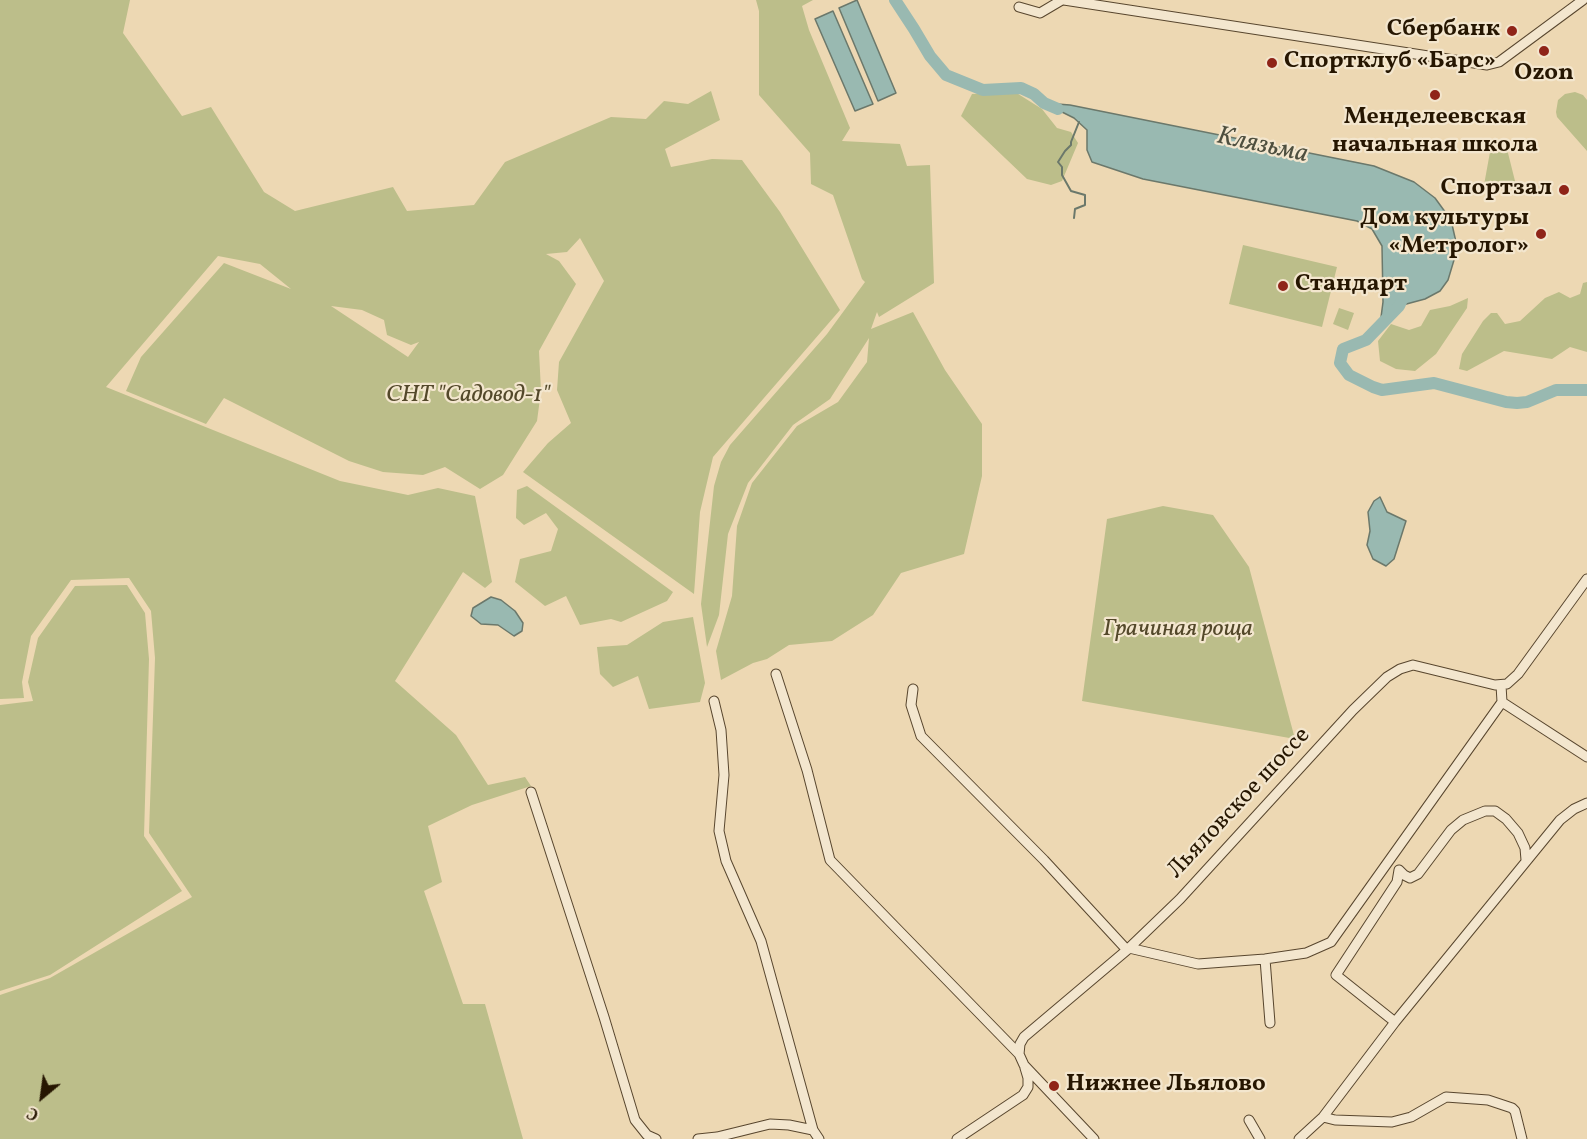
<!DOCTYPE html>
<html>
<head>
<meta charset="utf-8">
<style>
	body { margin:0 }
	#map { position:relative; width:1587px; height:1139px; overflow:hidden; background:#edd8b3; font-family:Vollkorn,serif }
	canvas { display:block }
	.north { position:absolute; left:12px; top:1067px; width:60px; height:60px; -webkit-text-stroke:4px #f3e6ce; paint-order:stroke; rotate:209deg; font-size:16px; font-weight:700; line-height:24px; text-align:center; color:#261601 }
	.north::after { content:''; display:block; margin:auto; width:21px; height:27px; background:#261601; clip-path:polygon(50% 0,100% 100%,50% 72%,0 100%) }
</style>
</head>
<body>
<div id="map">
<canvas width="1587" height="1139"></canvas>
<div class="north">С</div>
</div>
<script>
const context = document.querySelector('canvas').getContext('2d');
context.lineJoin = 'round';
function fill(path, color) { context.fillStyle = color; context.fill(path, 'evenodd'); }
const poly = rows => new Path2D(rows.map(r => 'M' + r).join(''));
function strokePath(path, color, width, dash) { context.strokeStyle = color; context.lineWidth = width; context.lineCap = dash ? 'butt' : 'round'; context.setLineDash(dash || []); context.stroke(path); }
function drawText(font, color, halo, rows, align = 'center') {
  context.font = font + ' Vollkorn,serif'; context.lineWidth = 4.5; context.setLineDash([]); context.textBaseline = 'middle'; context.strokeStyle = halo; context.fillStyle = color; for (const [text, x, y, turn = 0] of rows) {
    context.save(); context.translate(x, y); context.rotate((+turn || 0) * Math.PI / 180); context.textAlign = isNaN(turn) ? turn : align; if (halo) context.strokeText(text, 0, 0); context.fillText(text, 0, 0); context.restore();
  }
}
const green = poly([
	[0,0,130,0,123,33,182,116,211,107,264,192,295,211,393,187,407,211,474,205,505,162,611,117,646,119,664,101,688,104,711,91,720,120,665,149,671,167,712,159,742,160,780,212,840,310,713,457,700,512,694,594,523,472,548,443,571,423,557,390,559,362,604,281,580,238,567,252,546,254,559,261,576,284,539,351,541,391,537,421,503,475,480,489,445,467,423,475,383,472,349,461,224,398,206,424,126,391,141,357,224,263,291,289,260,264,218,256,106,387,340,481,408,495,438,488,475,496,492,582,485,588,463,572,395,681,456,735,488,785,525,777,531,786,472,805,428,826,442,882,424,891,463,1004,485,1004,523,1139,0,1139,0,995,50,978,192,897,149,833,155,658,151,611,129,578,71,580,31,636,22,682,24,698,0,699],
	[331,306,362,310,384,320,387,335,411,345,419,342,408,357],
	[756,0,813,0,802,6,809,30,850,128,842,141,900,144,907,166,930,165,934,283,879,317,877,312,871,329,913,312,945,370,982,424,982,476,964,554,901,573,873,615,832,641,789,645,767,659,753,663,721,680,716,651,732,596,737,526,752,483,797,426,838,402,867,362,869,338,830,399,793,425,748,483,728,534,719,615,707,647,701,604,714,486,721,462,730,445,827,334,865,282,862,279,833,195,811,184,810,153,759,95,759,11],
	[1015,92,1042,109,1057,128,1071,132,1078,143,1062,181,1051,185,1027,179,961,116,972,94],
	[1575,92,1583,95,1587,100,1587,151,1557,117,1556,112,1558,100,1565,94],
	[1507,149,1516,185,1502,188,1484,185,1490,152],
	[1243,245,1337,267,1322,327,1229,304],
	[1587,282,1587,352,1570,347,1552,359,1504,351,1467,371,1459,369,1462,354,1483,321,1491,313,1497,313,1505,324,1520,321,1545,298,1559,292,1570,298,1580,294,1583,283],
	[1468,298,1467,308,1436,354,1415,371,1396,369,1380,361,1378,341,1391,324,1409,330,1421,326,1430,310,1450,306],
	[1339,308,1354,313,1348,330,1333,324],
	[527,486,673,592,667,601,621,622,611,619,580,625,566,596,545,606,515,582,520,559,551,551,558,529,546,513,524,525,516,518,517,490],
	[1163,506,1213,515,1249,567,1295,739,1082,701,1107,519],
	[127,585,145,613,149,659,144,836,182,891,50,975,0,991,0,705,33,701,28,682,38,638,75,586],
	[693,617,705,683,700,702,649,709,638,676,613,687,600,674,597,647,627,645,663,622]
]);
const water = poly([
	[857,0,896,93,878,101,839,8,857,0],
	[833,11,873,104,855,111,815,19,833,11],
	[1044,103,1070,105,1374,166,1414,182,1435,198,1451,220,1456,242,1454,260,1448,280,1440,291,1425,299,1399,306,1380,325,1383,302,1382,246,1372,229,1357,221,1143,179,1092,162,1087,150,1087,130,1074,118,1044,103],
	[1380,497,1387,512,1406,521,1394,559,1386,566,1373,559,1367,545,1370,531,1368,512,1374,501,1380,497],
	[491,597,501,600,515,611,523,623,522,631,514,636,498,625,481,624,471,616,473,608,491,597]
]);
const stream = poly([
	[1074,218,1075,209,1085,205,1085,195,1071,191,1062,175,1062,167,1058,162,1065,151,1071,145,1071,142,1079,122]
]);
const river = poly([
	[895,0,914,29,930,56,946,75,983,90,1021,88,1034,94,1044,103,1058,109],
	[1406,291,1399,306,1366,340,1343,349,1340,363,1349,375,1373,387,1382,390,1434,383,1506,402,1517,403,1527,402,1556,390,1587,390]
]);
const minor = poly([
	[1064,0,1487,65,1499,62,1583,0],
	[1019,7,1040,13,1062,0],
	[776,674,807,770,830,860,1019,1054],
	[913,689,911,705,921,736,1044,860,1127,950],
	[714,701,721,730,724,775,719,831,726,861,761,941,813,1130,819,1139],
	[1502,702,1587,757],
	[531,792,604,1017,635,1120,647,1135,656,1139],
	[1129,948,1198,964,1265,959,1306,953,1331,942,1502,702,1501,685],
	[1265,959,1270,1023],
	[1395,1022,1560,820,1574,809,1587,803],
	[1323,1117,1335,1120,1392,1122,1411,1117,1446,1097,1488,1100,1512,1108,1515,1111,1522,1139],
	[1249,1120,1260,1139],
	[698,1139,717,1137,770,1124,789,1125,813,1130],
	[957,1139,1023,1095,1028,1087,1028,1078,1025,1068],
	[1094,1139,1024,1065,1019,1054,1020,1044,1024,1037,1127,950,1180,899,1353,710,1387,677,1400,669,1413,665,1495,685,1507,684,1518,674,1587,579],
	[1299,1139,1323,1117,1395,1022,1336,975,1397,882,1399,870,1404,875,1410,878,1418,874,1451,830,1463,820,1485,811,1495,811,1506,819,1518,833,1525,848,1526,860]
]);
const markers = [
	[1512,31,6,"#8f2418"],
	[1544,51,6,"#8f2418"],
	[1272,63,6,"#8f2418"],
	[1435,95,6,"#8f2418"],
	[1564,190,6,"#8f2418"],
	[1541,234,6,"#8f2418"],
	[1283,286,6,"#8f2418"],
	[1054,1086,6,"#8f2418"]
];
const poiNames = [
	["Сбербанк",1500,31],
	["Спортклуб «Барс»",1284,63,"left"],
	["Ozon",1544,75,"center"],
	["Менделеевская",1435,119,"center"],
	["начальная школа",1435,147,"center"],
	["Спортзал",1552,190],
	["Дом культуры",1529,220],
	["«Метролог»",1529,248],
	["Стандарт",1295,286,"left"],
	["Нижнее Льялово",1066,1086,"left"]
];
const parkNames = [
	["СНТ \"Садовод-1\"",468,397],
	["Грачиная роща",1178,631]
];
const streetNames = [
	["Льяловское шоссе",1240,804,-47]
];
const waterNames = [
	["Клязьма",1262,147,12]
];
fill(green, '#bcbe8a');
fill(water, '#99b9b1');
strokePath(water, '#6b786b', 1.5);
strokePath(stream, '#6b786b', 2);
strokePath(river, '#99b9b1', 12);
strokePath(minor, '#58462e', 11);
strokePath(minor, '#f3e6ce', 9);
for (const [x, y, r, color] of markers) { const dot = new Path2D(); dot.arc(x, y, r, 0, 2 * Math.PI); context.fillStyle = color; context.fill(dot); strokePath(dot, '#f3e6ce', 2); }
drawText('bold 24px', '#261601', '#f3e6ce', poiNames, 'right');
drawText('italic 24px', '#53482a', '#f3e6ce', parkNames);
drawText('24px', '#261601', '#f3e6ce', streetNames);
drawText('italic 26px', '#4e4f3f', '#f3e6ce', waterNames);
</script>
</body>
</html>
